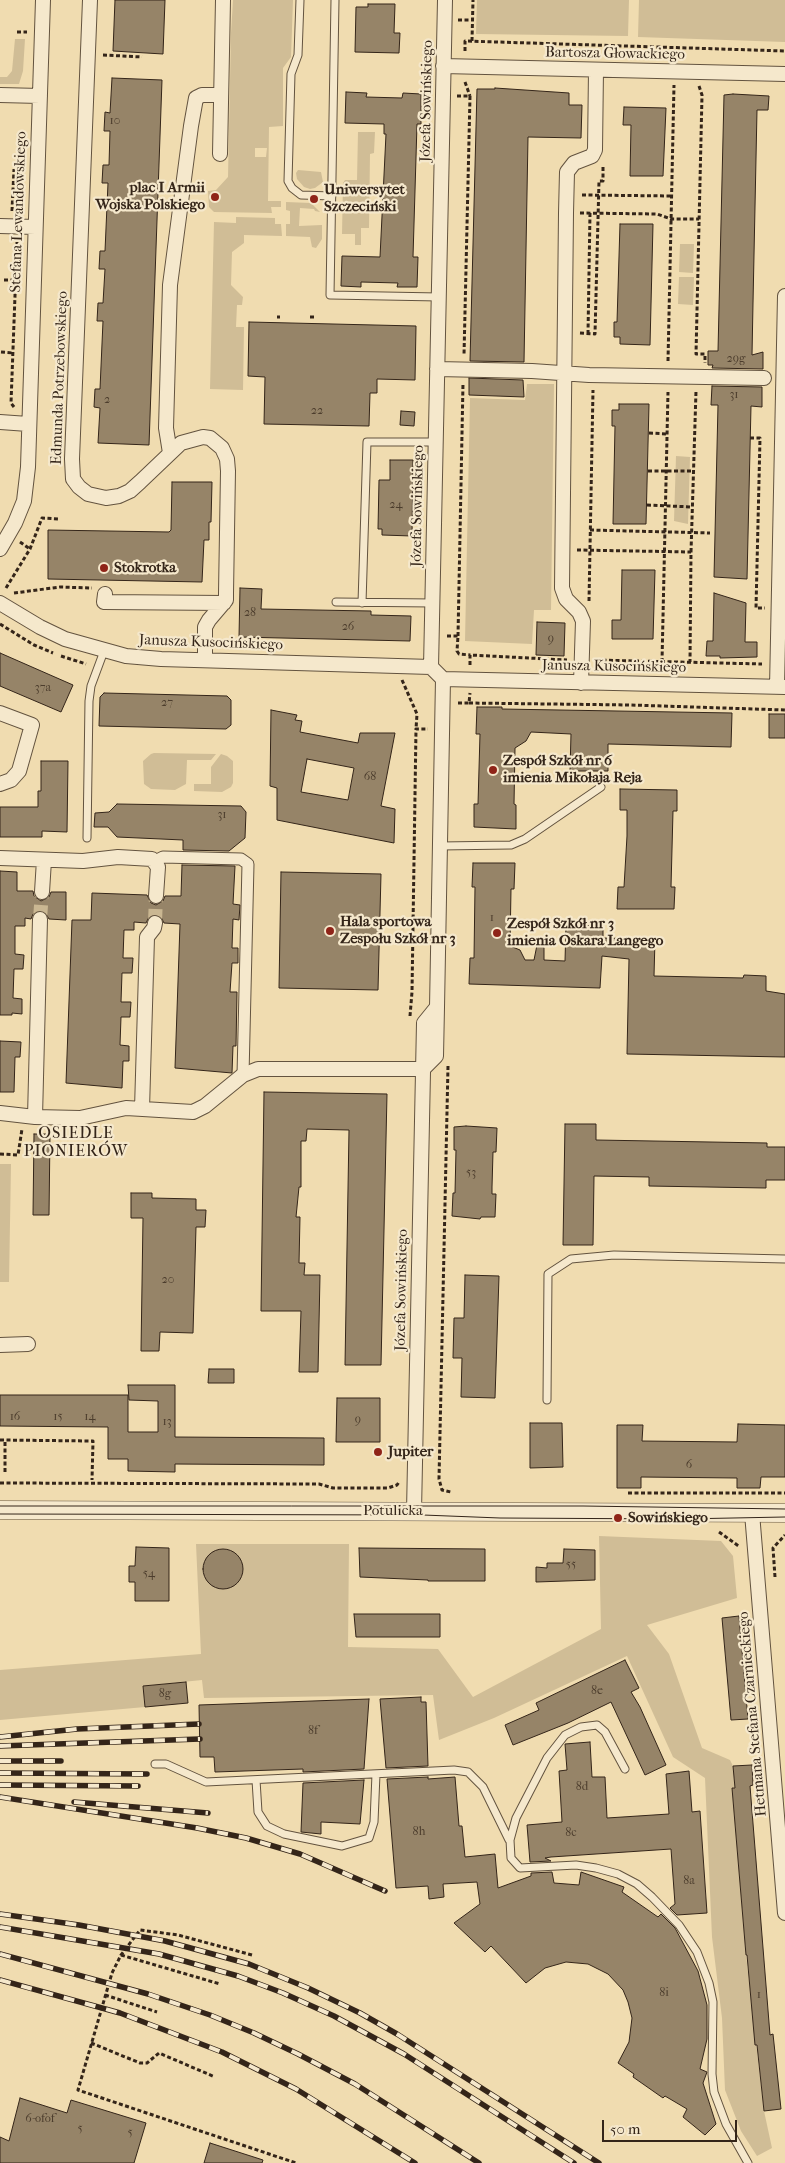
<!DOCTYPE html>
<html>
<head>
<meta charset="utf-8">
<style>
	body { margin:0 }
	#map { position:relative; width:785px; height:2163px; overflow:hidden; background:#f0dcb0; font-family:"IM FELL French Canon",serif }
	canvas { display:block }
	.scale { position:absolute; left:602px; top:2120px; width:135px; height:22px; box-sizing:border-box; border:2px solid #342519; border-top:0; padding-left:6px; font-size:15px; line-height:18px; white-space:nowrap; color:#342519; -webkit-text-stroke:4px #f5e8cc; paint-order:stroke }
</style>
</head>
<body>
<div id="map">
<canvas width="785" height="2163"></canvas>
<div class="scale">50 m</div>
</div>
<script>
const context = document.querySelector('canvas').getContext('2d');
context.lineJoin = 'round';
function fill(path, color) { context.fillStyle = color; context.fill(path, 'evenodd'); }
const poly = rows => new Path2D(rows.map(r => 'M' + r).join(''));
function strokePath(path, color, width, dash) { context.strokeStyle = color; context.lineWidth = width; context.lineCap = dash ? 'butt' : 'round'; context.setLineDash(dash || []); context.stroke(path); }
function drawText(font, color, halo, rows, align = 'center') {
  context.font = font + ' "IM FELL French Canon",serif'; context.lineWidth = 4.5; context.setLineDash([]); context.textBaseline = 'middle'; context.strokeStyle = halo; context.fillStyle = color; for (const [text, x, y, turn = 0] of rows) {
    context.save(); context.translate(x, y); context.rotate((+turn || 0) * Math.PI / 180); context.textAlign = isNaN(turn) ? turn : align; if (halo) context.strokeText(text, 0, 0); context.fillText(text, 0, 0); context.restore();
  }
}
const green = poly([
	[233,0,293,0,291,57,283,68,283,126,269,127,268,201,281,201,281,207,271,207,272,213,214,212,209,207,208,191,216,190,228,177,231,33],
	[255,148,267,148,266,157,255,157],
	[477,0,629,0,628,36,476,34],
	[639,0,785,0,785,42,638,37],
	[15,39,25,39,23,71,19,84,0,84,0,77,7,77,12,71],
	[358,132,375,132,374,153,370,154,369,228,361,228,361,245,355,245,355,234,342,234,343,183,345,180,357,180],
	[298,170,321,172,323,182,315,188,310,189,304,187,297,179,296,173],
	[286,202,311,203,320,212,315,211,314,209,300,208,299,226,322,225,322,239,316,248,312,247,310,237,286,236,286,224,290,224,290,211,286,210],
	[236,217,275,218,275,224,281,224,282,236,244,235,244,243,232,252,231,285,243,297,242,305,237,305,236,327,244,327,243,390,210,389,214,222,236,223],
	[680,244,694,244,693,273,679,272],
	[679,277,694,277,693,305,678,304],
	[527,384,554,384,551,610,534,610,532,644,465,641,470,398,525,400],
	[676,456,690,457,688,524,674,521],
	[151,754,154,753,216,754,211,760,187,760,186,784,175,790,151,789,144,784,143,761],
	[221,754,227,756,233,761,233,783,231,787,222,792,194,791,194,784,211,784,211,767],
	[0,1164,11,1164,9,1282,0,1282],
	[599,1536,721,1541,733,1556,737,1598,647,1625,669,1654,702,1748,730,1760,733,1766,735,1787,732,1788,746,1955,764,2111,772,2148,757,2156,741,2131,725,2090,722,2018,712,1937,705,1778,673,1757,627,1656,494,1718,439,1740,433,1695,204,1698,202,1680,143,1686,145,1707,0,1720,0,1670,201,1654,196,1544,349,1544,348,1647,438,1649,473,1697,601,1629]
]);
const building = poly([
	[115,0,165,0,163,54,113,51,115,0],
	[368,4,395,4,394,33,400,33,399,53,355,52,356,7,368,7,368,4],
	[112,78,162,80,149,445,98,443,100,408,94,407,95,389,100,389,103,321,97,321,98,303,103,303,105,269,99,269,100,251,105,251,108,183,102,183,103,165,109,165,110,131,104,131,105,112,110,113,112,78],
	[495,88,569,93,569,105,582,105,581,138,528,137,524,362,470,361,477,89,495,89,495,88],
	[346,92,367,93,366,97,402,98,403,93,421,94,421,124,417,124,413,257,418,257,417,287,397,287,398,283,361,282,361,287,341,286,342,256,380,257,386,134,384,134,384,124,345,123,346,92],
	[733,94,769,96,768,110,757,110,753,303,752,355,763,352,763,369,712,368,713,365,708,365,708,351,718,351,724,95,733,94],
	[624,107,666,108,663,176,630,176,631,125,623,125,624,107],
	[620,224,653,224,650,345,620,344,620,337,614,337,614,322,617,322,620,224],
	[249,322,416,326,415,380,377,379,377,393,370,393,369,426,264,424,265,377,248,376,249,322],
	[469,378,523,380,524,397,469,395,469,378],
	[712,386,762,387,762,407,751,406,747,579,714,577,718,405,711,405,712,386],
	[619,404,649,404,646,524,613,524,615,426,612,426,612,410,619,410,619,404],
	[401,411,415,412,414,426,400,425,401,411],
	[390,460,413,460,412,536,382,535,382,529,378,529,379,480,390,480,390,460],
	[172,482,212,482,211,522,209,522,209,540,204,540,202,582,48,579,48,530,169,532,171,530,172,482],
	[622,570,655,570,653,639,612,639,612,620,621,620,622,570],
	[240,588,262,589,261,609,371,611,371,615,411,616,410,641,239,637,240,588],
	[714,593,746,603,745,642,757,642,757,657,720,658,720,656,706,656,707,641,713,641,714,593],
	[537,622,565,623,564,656,536,655,537,622],
	[0,653,73,685,61,712,0,686,0,653],
	[104,693,227,696,231,700,231,725,226,729,99,726,100,697,104,693],
	[477,707,502,707,502,709,732,713,731,747,608,744,608,771,570,771,571,734,531,732,526,741,515,748,514,804,516,805,516,829,474,827,474,804,478,804,480,734,476,734,477,707],
	[271,710,297,715,295,720,302,721,300,732,358,743,360,733,395,733,381,806,395,809,394,843,277,820,277,788,270,786,271,710],
	[307,759,354,768,348,800,301,792,307,759],
	[769,714,785,714,785,738,769,738,769,714],
	[41,761,68,761,67,832,42,831,42,837,0,837,0,807,38,807,38,791,41,791,41,761],
	[620,789,677,790,677,811,673,811,671,887,675,887,674,909,617,909,618,887,624,887,627,836,627,810,620,810,620,789],
	[117,804,241,806,246,812,245,838,229,851,183,850,183,840,117,837,108,827,94,827,95,813,109,812,117,804],
	[473,863,515,863,514,889,511,889,510,946,520,950,525,960,534,960,537,945,544,945,544,960,565,961,566,925,603,926,603,938,655,939,654,976,743,978,744,975,766,976,766,991,785,994,785,1057,627,1054,629,959,602,956,600,988,469,984,470,958,474,958,475,887,472,887,473,863],
	[182,865,235,866,233,904,240,905,239,920,233,919,232,948,238,948,238,963,232,963,230,992,237,992,236,1046,233,1046,232,1073,175,1068,180,924,164,923,161,917,156,914,149,917,146,923,134,922,134,930,124,930,123,958,133,958,132,973,122,973,121,1002,131,1002,130,1017,121,1017,120,1045,129,1046,129,1061,123,1061,122,1088,66,1083,72,920,91,920,92,893,147,895,151,903,156,905,163,901,165,896,181,896,182,865],
	[0,871,17,872,17,891,33,891,34,896,41,901,49,897,51,892,66,892,66,920,49,919,45,912,40,910,33,914,31,919,25,918,25,926,15,926,15,954,24,955,23,969,14,969,13,998,22,999,22,1014,12,1013,12,1015,0,1015,0,871],
	[281,872,381,874,378,990,279,988,281,872],
	[0,1041,21,1042,20,1057,15,1057,14,1092,0,1092,0,1041],
	[264,1092,387,1094,381,1365,345,1365,349,1130,307,1129,306,1141,301,1141,301,1187,299,1187,296,1217,300,1217,299,1263,305,1263,304,1275,320,1275,318,1372,299,1372,301,1311,261,1311,264,1092],
	[565,1124,596,1124,596,1140,767,1143,767,1147,785,1147,785,1180,766,1180,766,1188,649,1186,649,1177,594,1176,593,1245,563,1245,565,1124],
	[466,1126,497,1128,496,1152,493,1152,492,1187,492,1194,496,1194,495,1217,481,1217,480,1219,452,1216,453,1193,455,1193,456,1150,454,1150,454,1127,466,1126],
	[34,1134,50,1134,49,1215,33,1215,34,1134],
	[131,1193,152,1193,152,1198,196,1199,196,1210,206,1210,205,1227,196,1227,193,1333,160,1332,159,1351,141,1351,143,1218,131,1218,131,1193],
	[465,1275,499,1276,495,1398,461,1397,462,1358,453,1358,454,1318,464,1318,465,1275],
	[209,1369,234,1369,234,1383,208,1383,209,1369],
	[128,1385,175,1385,175,1437,324,1438,324,1465,175,1464,175,1472,128,1471,128,1459,108,1459,108,1427,0,1426,0,1395,128,1395,128,1432,158,1432,158,1401,129,1400,128,1385],
	[337,1398,380,1398,380,1442,336,1442,337,1398],
	[530,1423,562,1423,563,1467,530,1468,530,1423],
	[738,1424,785,1425,785,1477,761,1477,760,1488,737,1488,737,1478,641,1477,641,1488,617,1488,617,1425,643,1425,642,1441,737,1442,738,1424],
	[136,1547,169,1548,169,1601,135,1601,135,1582,129,1582,129,1566,135,1566,136,1547],
	[359,1548,485,1549,485,1581,428,1581,428,1580,360,1577,359,1548],
	[564,1549,595,1550,595,1580,536,1582,536,1567,547,1568,547,1563,563,1563,564,1549],
	'203 1569a20 20 0 1 1 40 0a20 20 0 1 1-40 0Z',
	[354,1614,440,1614,440,1637,356,1637,354,1614],
	[739,1616,748,1719,731,1720,722,1618,739,1616],
	[625,1660,639,1688,631,1692,640,1707,666,1765,645,1775,611,1702,568,1723,513,1745,505,1725,539,1710,536,1703,625,1660],
	[186,1682,188,1703,145,1707,143,1686,186,1682],
	[421,1697,421,1702,426,1702,428,1766,386,1768,380,1699,421,1697],
	[369,1699,364,1769,303,1772,303,1769,215,1772,214,1757,200,1757,199,1705,369,1699],
	[590,1742,592,1777,605,1777,607,1818,669,1814,666,1774,689,1771,692,1812,700,1811,707,1913,677,1915,670,1908,675,1904,671,1849,551,1857,545,1858,551,1861,530,1862,527,1825,562,1822,559,1771,567,1770,565,1744,590,1742],
	[752,1765,753,1785,750,1786,770,2035,773,2034,781,2109,764,2111,757,2045,755,2045,747,1955,746,1955,732,1788,735,1788,733,1766,752,1765],
	[428,1777,428,1779,455,1777,459,1826,462,1826,465,1857,495,1854,498,1888,531,1876,531,1873,552,1872,554,1883,579,1885,581,1872,624,1887,622,1892,658,1917,661,1914,675,1928,698,1971,707,2005,707,2039,700,2069,707,2072,703,2083,716,2124,705,2135,683,2117,687,2109,665,2096,663,2098,633,2077,634,2074,618,2063,629,2042,632,2018,628,2002,623,1990,608,1974,588,1964,566,1962,545,1968,526,1983,491,1946,485,1952,454,1923,480,1904,477,1882,443,1884,444,1897,429,1899,428,1886,396,1888,387,1779,428,1777],
	[364,1780,360,1824,321,1822,321,1834,301,1832,303,1783,364,1780],
	[20,2098,67,2113,71,2100,146,2123,134,2163,0,2163,0,2137,9,2141,20,2098],
	[210,2143,263,2160,262,2163,204,2163,210,2143]
]);
const minorTunnel = poly([
	[40,919,42,892],
	[155,923,156,896]
]);
const path = poly([
	[458,20,472,20],
	[17,32,27,32],
	[472,41,473,0],
	[465,51,465,41,785,51],
	[103,55,142,57],
	[465,82,470,96],
	[699,86,702,95,696,354,705,354,705,363],
	[457,96,470,96,464,355],
	[582,195,672,196],
	[12,211,14,169],
	[580,213,657,214,671,219,699,219],
	[4,280,16,280],
	[277,317,280,317],
	[310,317,315,317],
	[580,333,595,334,599,181,603,181,603,167],
	[588,334,590,213],
	[1,352,13,353],
	[668,361,674,85],
	[14,407,11,403,17,242],
	[649,433,667,434],
	[750,438,760,438,756,608,765,608],
	[648,471,693,471],
	[647,505,692,507],
	[590,530,710,533],
	[20,542,30,549],
	[577,550,691,552,690,662],
	[691,552,696,391],
	[6,588,30,549,42,518,58,519],
	[14,593,60,587,92,588],
	[589,601,593,390],
	[0,624,34,645,53,653],
	[447,636,458,636,457,651,459,654,470,655],
	[458,636,463,383],
	[61,656,86,664],
	[596,660,762,664],
	[662,662,668,392],
	[470,665,470,655,567,660],
	[402,680,417,714,416,729],
	[458,703,469,703,470,693],
	[469,703,631,705,785,710],
	[410,1016,412,992,416,729,428,729],
	[448,1066,439,1479,442,1490,451,1492],
	[0,1154,18,1155,22,1129],
	[0,1440,93,1441,92,1480],
	[5,1472,5,1440],
	[0,1483,319,1484,333,1488,388,1488,397,1485,399,1482],
	[628,1493,785,1493],
	[719,1532,740,1547],
	[775,1577,773,1548,785,1535],
	[121,1955,220,1984],
	[252,1955,178,1935,140,1930,121,1955,112,1973,78,2090,296,2163],
	[105,1995,157,2012],
	[91,2043,140,2063,147,2063,159,2053,215,2077]
]);
const service = poly([
	[300,0,298,55,291,74,288,181,292,188,301,195,332,196],
	[335,0,330,295,439,297],
	[336,602,432,603],
	[362,603,367,442,436,442],
	[87,838,89,701,91,686,104,651],
	[440,846,511,845,525,839,601,787],
	[547,1400,548,1274,571,1259,614,1255,785,1259],
	[155,1764,166,1764,206,1782,454,1770,468,1772,483,1787,509,1840],
	[625,1769,605,1732,597,1725,581,1727,565,1735,547,1758,516,1818,510,1840,511,1858,520,1868,576,1865,596,1868,618,1874,637,1884,652,1897,679,1925,697,1952,709,1983,713,2002,712,2074,714,2092,726,2124,748,2163],
	[256,1780,258,1812,267,1826,284,1834,342,1846,369,1838,374,1822,376,1774]
]);
const pedestrian = poly([
	[155,861,163,857,241,859,248,864,243,1075]
]);
const minor = poly([
	[90,0,72,459,73,479,79,487,88,494,106,498,119,496,130,491,140,482,181,443,203,437,210,438,222,448,227,459,228,471,226,593,226,600,209,620,205,627,205,659],
	[443,66,785,74],
	[0,95,40,96],
	[220,154,223,0],
	[0,226,35,227],
	[437,369,532,371,589,375,764,378],
	[0,422,28,424],
	[170,453,166,428,170,285,191,126,196,98,202,95,221,95],
	[0,549,15,523,24,501,28,467,43,0],
	[105,594,104,602,224,603],
	[0,603,40,627,65,639,126,656,161,659,431,667],
	[443,679,785,687],
	[581,683,583,621,579,612,566,599,562,588,566,213,567,172,574,163,592,156,595,150,596,70],
	[777,687,785,296],
	[0,713,32,725,19,771,11,780,0,784],
	[0,858,83,861,118,857,152,859,158,867,156,896],
	[42,892,44,860],
	[40,919,35,1117,80,1118,126,1108,193,1112,205,1106,243,1075,258,1069,423,1069],
	[423,1069,436,1056,437,1007,443,679,431,667,445,0],
	[142,1109,147,937,154,928,155,923],
	[0,1113,35,1117],
	[0,1345,28,1344],
	[414,1511,424,1023,437,1007],
	[752,1513,785,1913]
]);
const tertiary = poly([
	[0,1510,785,1513]
]);
const tram = poly([
	[0,1506,583,1506,785,1509],
	[0,1514,423,1515,500,1518,681,1519,785,1517]
]);
const rail = poly([
	[0,1737,77,1729,199,1724],
	[0,1746,200,1739],
	[0,1761,61,1761],
	[0,1773,147,1774],
	[0,1785,138,1786],
	[0,1797,197,1828,246,1838,300,1854,385,1891],
	[74,1802,208,1813],
	[0,1914,79,1925,165,1941,249,1964,308,1988,360,2013,397,2034,599,2163],
	[0,1927,159,1954,238,1976,283,1993,334,2016,404,2054,574,2163],
	[0,1954,148,1994,210,2015,254,2033,298,2054,355,2084,479,2163],
	[0,1980,120,2013,222,2052,296,2089,415,2163]
]);
const markers = [
	[215,197,5,"#8f2418"],
	[314,199,5,"#8f2418"],
	[104,568,5,"#8f2418"],
	[493,770,5,"#8f2418"],
	[330,931,5,"#8f2418"],
	[497,933,5,"#8f2418"],
	[378,1452,5,"#8f2418"],
	[618,1518,5,"#8f2418"]
];
const numberNames = [
	["10",115,121],
	["29g",736,359],
	["31",734,395],
	["2",107,400],
	["22",317,411],
	["24",396,505],
	["28",250,613],
	["26",348,627],
	["9",551,639],
	["37a",43,688],
	["27",167,703],
	["68",370,777],
	["31",222,815],
	["1",492,918],
	["53",471,1173],
	["20",168,1280],
	["16",15,1417],
	["15",58,1417],
	["14",90,1417],
	["9",358,1420],
	["13",167,1422],
	["6",689,1465],
	["55",571,1565],
	["54",149,1574],
	["8e",597,1691],
	["8g",165,1694],
	["8f",313,1731],
	["8d",582,1787],
	["8h",419,1832],
	["8c",571,1833],
	["8a",689,1881],
	["8i",664,1993],
	["1",759,1995],
	["6-ofof",40,2119],
	["5",80,2129],
	["5",130,2133]
];
const streetNames = [
	["Bartosza Głowackiego",615,54,1],
	["Józefa Sowińskiego",427,101,-89],
	["Stefana Lewandowskiego",19,212,-88],
	["Edmunda Potrzebowskiego",60,378,-88],
	["Józefa Sowińskiego",418,506,-89],
	["Janusza Kusocińskiego",211,643,2],
	["Janusza Kusocińskiego",614,667,1],
	["Józefa Sowińskiego",402,1290,-89],
	["Potulicka",393,1511],
	["Hetmana Stefana Czarnieckiego",753,1714,-95]
];
const poiNames = [
	["plac I Armii",205,188,"right"],
	["Wojska Polskiego",205,205,"right"],
	["Uniwersytet",324,190],
	["Szczeciński",324,207],
	["Stokrotka",114,568],
	["Zespół Szkół nr 6",503,761],
	["imienia Mikołaja Reja",503,778],
	["Hala sportowa",340,922],
	["Zespołu Szkół nr 3",340,939],
	["Zespół Szkół nr 3",507,924],
	["imienia Oskara Langego",507,941],
	["Jupiter",388,1452],
	["Sowińskiego",628,1518]
];
const neighbourhoodNames = [
	["OSIEDLE",76,1134],
	["PIONIERÓW",76,1152]
];
fill(green, '#d0bd96');
fill(building, '#968468');
strokePath(building, '#342519', 1);
strokePath(minorTunnel, '#cab792', 14, [14, 7]);
strokePath(service, '#63533f', 9);
strokePath(pedestrian, '#63533f', 13);
strokePath(minor, '#63533f', 16);
strokePath(tertiary, '#63533f', 19);
strokePath(path, '#342519', 3, [4, 2.5]);
strokePath(service, '#f5e8cc', 7);
strokePath(pedestrian, '#f5e8cc', 11);
strokePath(minor, '#f5e8cc', 14);
strokePath(tertiary, '#f5e8cc', 18);
strokePath(tram, '#342519', 1);
strokePath(rail, '#342519', 5.5);
strokePath(rail, '#f5e8cc', 4, [11]);
for (const [x, y, r, color] of markers) { const dot = new Path2D(); dot.arc(x, y, r, 0, 2 * Math.PI); context.fillStyle = color; context.fill(dot); strokePath(dot, '#f5e8cc', 2); }
drawText('12px', '#4c3d2d', null, numberNames);
drawText('15px', '#342519', '#f5e8cc', streetNames);
drawText('bold 15px', '#342519', '#f5e8cc', poiNames, 'left');
context.letterSpacing = '1px';
drawText('16px', '#342519', '#f5e8cc', neighbourhoodNames);
context.letterSpacing = '0px';
</script>
</body>
</html>
